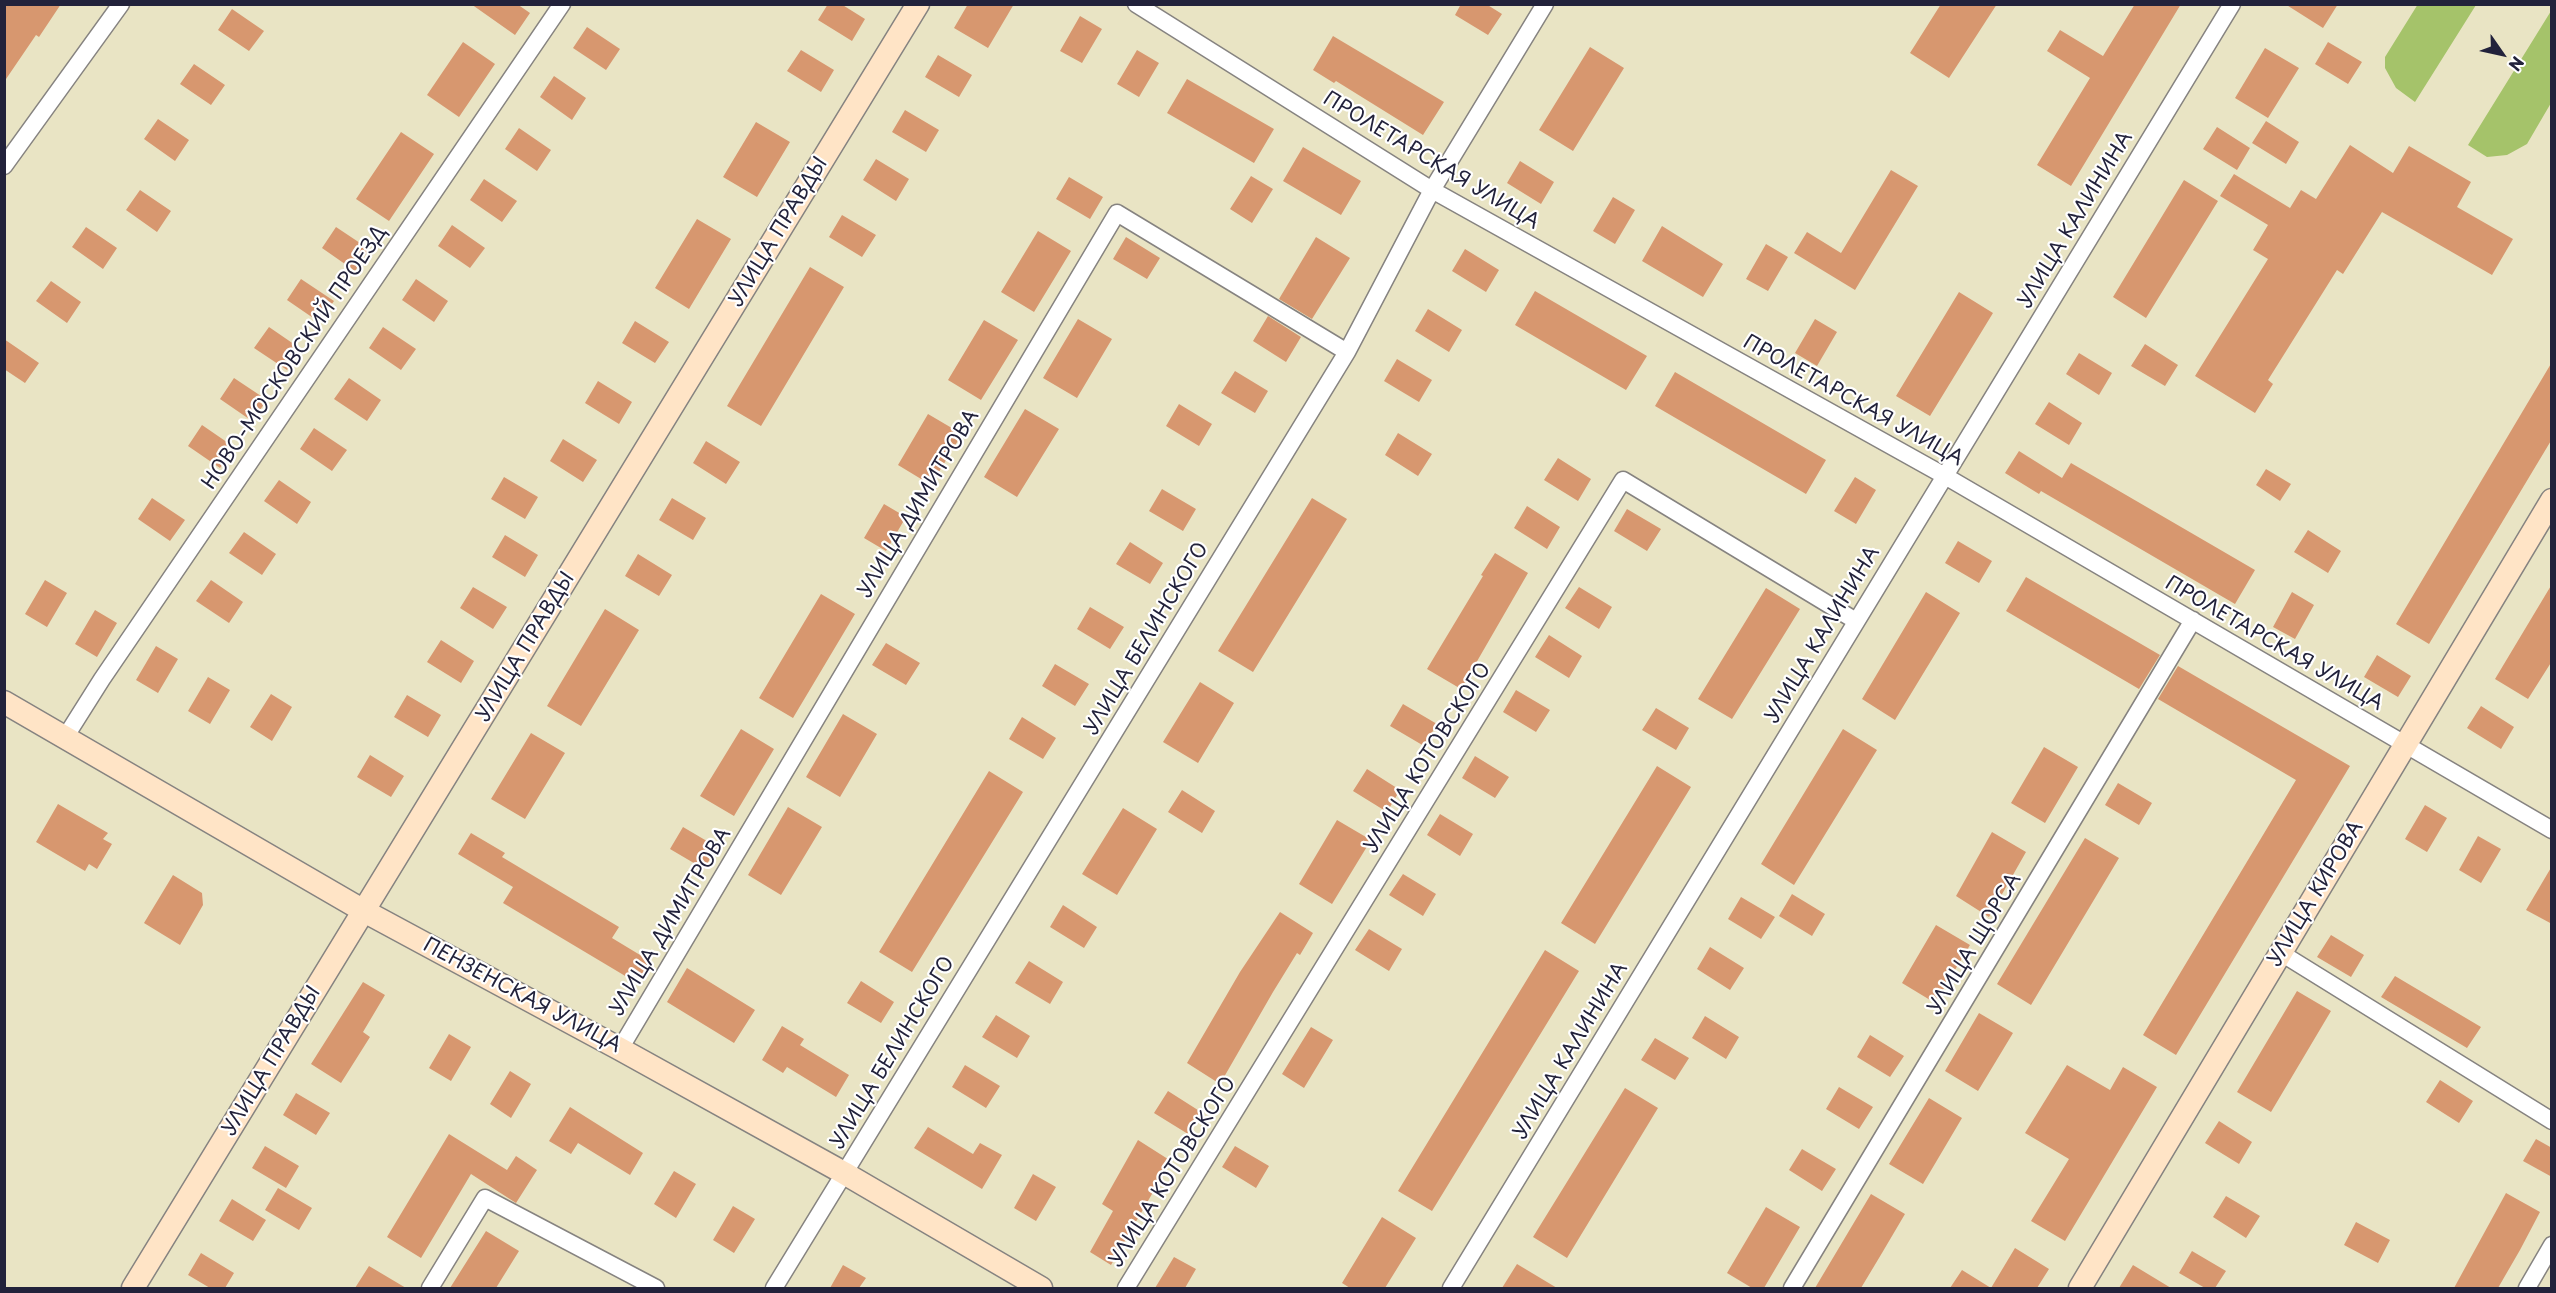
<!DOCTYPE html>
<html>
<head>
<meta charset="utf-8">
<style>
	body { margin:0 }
	#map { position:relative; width:2556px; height:1293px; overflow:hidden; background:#e9e4c4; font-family:"Playpen Sans",sans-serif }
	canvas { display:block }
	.frame { position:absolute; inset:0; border:6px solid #22223b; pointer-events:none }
	.north { position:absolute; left:2472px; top:24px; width:60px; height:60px; -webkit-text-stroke:4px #fff; paint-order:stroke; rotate:124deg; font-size:16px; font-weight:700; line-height:24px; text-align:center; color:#22223b }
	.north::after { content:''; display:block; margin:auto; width:21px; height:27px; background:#22223b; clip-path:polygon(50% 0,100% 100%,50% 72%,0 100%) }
</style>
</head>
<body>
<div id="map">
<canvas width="2556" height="1293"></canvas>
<div class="frame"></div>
<div class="north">N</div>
</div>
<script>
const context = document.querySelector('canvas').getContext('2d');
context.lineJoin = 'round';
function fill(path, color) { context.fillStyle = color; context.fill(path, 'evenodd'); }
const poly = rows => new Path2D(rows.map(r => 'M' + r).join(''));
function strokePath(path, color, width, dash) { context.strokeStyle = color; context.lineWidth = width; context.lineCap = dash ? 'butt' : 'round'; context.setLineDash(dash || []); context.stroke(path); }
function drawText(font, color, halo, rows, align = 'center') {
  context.font = font + ' "Playpen Sans",sans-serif'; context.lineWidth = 4.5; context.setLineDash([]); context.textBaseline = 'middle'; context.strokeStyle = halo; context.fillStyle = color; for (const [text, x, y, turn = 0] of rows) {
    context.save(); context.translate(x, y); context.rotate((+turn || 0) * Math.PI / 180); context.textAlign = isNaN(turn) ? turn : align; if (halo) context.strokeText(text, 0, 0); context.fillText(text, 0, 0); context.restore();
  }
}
const green = poly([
	[2418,4,2476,5,2415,102,2396,88,2385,68,2385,57],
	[2551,11,2551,103,2527,144,2507,155,2487,157,2468,145]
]);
const building = poly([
	[4,4,61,4,39,37,36,35,4,82],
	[471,4,517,4,530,13,515,35],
	[828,4,841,4,865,19,852,41,818,20],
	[968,4,1014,4,988,48,954,28],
	[1461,4,1486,4,1502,14,1488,35,1455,15],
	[1941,4,1997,4,1949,78,1910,53],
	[2135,4,2181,4,2071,186,2037,165,2090,78,2047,51,2060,30,2103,56],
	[2285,4,2338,4,2323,28],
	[232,9,264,31,249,51,218,30],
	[1080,16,1102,29,1082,63,1060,51],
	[587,27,620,49,606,70,573,48],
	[1333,36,1444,102,1423,135,1336,81,1334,83,1313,70],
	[463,42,495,64,459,117,427,95],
	[2328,42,2362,62,2348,84,2315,64],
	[1590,47,1624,68,1573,151,1539,130],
	[2265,48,2299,68,2268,118,2235,98],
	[801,50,834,70,821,92,787,71],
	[1137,50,1159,63,1139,97,1117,84],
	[938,55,972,75,959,97,925,77],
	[194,64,225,85,211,105,180,84],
	[554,76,586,98,572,120,540,97],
	[1187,79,1274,129,1254,163,1167,113],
	[905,110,939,130,926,152,892,132],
	[158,119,189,140,175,161,144,139],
	[2266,121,2299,142,2286,164,2252,143],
	[756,122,790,142,757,197,723,177],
	[2217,127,2250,148,2237,170,2203,149],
	[519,128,551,150,537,171,505,149],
	[401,132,434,154,389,221,356,199],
	[2350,145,2393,173,2409,146,2471,182,2457,207,2513,239,2492,275,2382,212,2343,274,2337,270,2268,380,2273,384,2255,413,2195,376,2268,259,2253,250,2268,225,2220,196,2234,174,2290,208,2301,190,2316,199],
	[1303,147,1361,181,1341,215,1283,181],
	[876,159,909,179,896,201,863,180],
	[1520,161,1554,182,1541,204,1507,183],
	[1891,170,1918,186,1855,290,1794,253,1807,232,1841,253],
	[1251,176,1273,189,1252,223,1230,209],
	[1069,177,1103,197,1090,219,1056,199],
	[484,179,517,201,502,222,470,200],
	[2184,180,2218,201,2146,318,2113,297],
	[140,190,171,211,157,232,126,210],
	[1613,197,1635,210,1615,244,1593,231],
	[842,215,876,235,862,257,829,237],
	[697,219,731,239,689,309,655,288],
	[452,225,485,248,470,268,438,246],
	[1662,226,1723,264,1703,297,1642,261],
	[86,227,117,248,103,269,72,247],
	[336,227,369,249,355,271,322,248],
	[1038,231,1071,251,1034,312,1001,292],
	[1126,237,1160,258,1147,279,1113,259],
	[1316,237,1350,258,1312,319,1279,299],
	[1766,244,1788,257,1768,291,1746,279],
	[1465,249,1499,270,1486,292,1452,271],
	[810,267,844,287,761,426,727,406],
	[301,279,334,301,319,322,287,300],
	[416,279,448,301,434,322,402,300],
	[51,281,81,302,67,323,36,301],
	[1535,291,1647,356,1626,390,1515,325],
	[1959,292,1993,313,1930,416,1896,396],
	[1428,309,1462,330,1449,352,1415,331],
	[1268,316,1301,337,1286,362,1253,341],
	[1078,319,1112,339,1077,398,1043,378],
	[1815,319,1837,332,1817,366,1795,353],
	[984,320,1018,340,981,400,948,380],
	[635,321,669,342,655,363,622,343],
	[269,327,301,349,287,370,254,348],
	[383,327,416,349,401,370,369,348],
	[4,339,39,363,25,383,4,369],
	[2145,344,2178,365,2165,386,2131,366],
	[2079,353,2112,373,2099,395,2066,374],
	[1397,359,1432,380,1419,402,1384,381],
	[2552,362,2552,439,2429,644,2396,624],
	[1235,371,1268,391,1255,413,1221,393],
	[1675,372,1826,460,1806,494,1655,406],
	[234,378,267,400,252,421,220,399],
	[349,378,381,400,367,421,334,399],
	[598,381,632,402,619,424,585,403],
	[2049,402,2082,423,2069,445,2035,424],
	[1179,404,1212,424,1199,446,1166,426],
	[1025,409,1059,429,1017,497,984,477],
	[928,414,962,434,931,485,898,465],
	[202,425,234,447,220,468,188,446],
	[314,428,347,450,332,471,300,449],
	[1398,433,1432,454,1418,476,1385,455],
	[563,439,597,460,583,482,550,461],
	[706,441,740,462,726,484,693,463],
	[2019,451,2062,478,2071,463,2255,570,2235,604,2041,491,2039,494,2005,473],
	[1558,458,1591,479,1578,501,1544,480],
	[2266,469,2291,484,2280,501,2256,485],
	[504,477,538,497,525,519,491,499],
	[1855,477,1876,490,1856,524,1834,511],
	[279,480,311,502,297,524,264,501],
	[1162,489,1196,509,1183,531,1149,511],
	[152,498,185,520,170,541,138,519],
	[672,498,706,518,693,540,659,520],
	[1312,498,1347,519,1253,672,1218,651],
	[884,504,906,517,886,551,864,538],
	[1527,506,1560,527,1547,549,1514,528],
	[1627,509,1661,529,1647,551,1614,531],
	[2308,530,2341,551,2328,573,2294,552],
	[244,532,276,554,262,575,229,553],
	[505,535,538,555,525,577,492,557],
	[1958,541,1992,561,1979,583,1945,563],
	[1130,542,1163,563,1150,584,1116,564],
	[1495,553,1528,573,1461,689,1427,669,1483,576,1481,575],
	[638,554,672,575,659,596,625,576],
	[2026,577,2160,655,2139,689,2006,611],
	[45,580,67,593,47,627,25,614],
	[211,580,243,602,229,623,196,601],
	[2552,584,2552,661,2528,699,2495,679],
	[473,587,507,607,493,629,460,608],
	[1579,587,1612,607,1599,629,1565,608],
	[1766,588,1800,609,1732,719,1698,699],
	[1926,592,1960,613,1895,720,1862,699],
	[2292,592,2314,605,2295,639,2273,627],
	[821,594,855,614,793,718,759,698],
	[1090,607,1124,627,1110,649,1077,629],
	[605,609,639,630,581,726,547,706],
	[95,610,117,623,97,657,75,644],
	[1549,635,1582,656,1569,678,1535,657],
	[441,640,474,661,461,683,427,662],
	[886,643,920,663,906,685,872,665],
	[156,646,178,659,158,693,136,680],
	[2377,655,2411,676,2398,697,2364,677],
	[1055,664,1089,684,1075,706,1042,686],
	[2178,666,2350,766,2176,1055,2143,1035,2296,780,2158,699],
	[208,677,230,690,210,724,188,711],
	[1200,682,1234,703,1198,763,1163,742],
	[1516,690,1550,710,1536,732,1503,712],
	[271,694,292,707,272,741,250,727],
	[407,695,441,715,428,737,394,717],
	[1403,704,1437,724,1424,746,1390,726],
	[2481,706,2514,727,2501,749,2467,728],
	[1656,708,1689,728,1676,750,1642,730],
	[843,714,877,734,840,797,806,777],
	[1022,717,1056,738,1043,759,1009,739],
	[741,729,774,749,734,816,700,796],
	[1843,729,1877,750,1794,885,1761,864],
	[531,733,565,753,525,819,491,799],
	[2044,747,2078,767,2045,823,2011,803],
	[370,755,404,776,391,797,357,777],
	[1475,756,1509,777,1495,798,1462,778],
	[1657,766,1691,787,1595,944,1561,923],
	[1367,769,1400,790,1387,812,1353,791],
	[989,771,1023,792,912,972,879,952],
	[2118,783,2152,803,2139,825,2105,805],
	[1182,790,1215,811,1202,833,1168,812],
	[58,804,108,833,103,839,112,844,97,869,89,864,85,871,36,842],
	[2425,805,2447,818,2427,852,2405,839],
	[788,807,822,827,781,895,748,875],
	[1123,808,1157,829,1117,895,1082,874],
	[1440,814,1473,834,1460,856,1427,835],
	[1337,820,1371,840,1332,904,1299,884],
	[683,827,717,847,704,869,670,849],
	[1992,832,2026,852,1989,917,1956,896],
	[471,833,505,853,502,857,619,927,612,938,650,961,637,983,503,903,513,887,458,854],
	[2478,836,2501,849,2481,883,2459,870],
	[2085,838,2119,858,2031,1005,1997,984],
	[2552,866,2552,924,2526,910],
	[1403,874,1436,894,1423,916,1389,895],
	[173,875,202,893,203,905,180,945,144,923],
	[1792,894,1825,914,1812,936,1779,916],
	[1741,897,1775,917,1761,939,1728,919],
	[1063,905,1097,927,1084,948,1050,927],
	[1280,912,1313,933,1300,955,1297,953,1273,992,1220,1084,1187,1063,1240,972],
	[1936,925,1970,945,1935,1003,1902,983],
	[1369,929,1402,949,1389,971,1355,950],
	[2331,935,2364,955,2351,977,2317,957],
	[1710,947,1744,968,1730,990,1697,969],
	[1545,950,1579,971,1432,1211,1398,1191],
	[1029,961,1063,982,1050,1004,1015,983],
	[687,968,755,1010,734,1043,667,1002],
	[2395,976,2481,1027,2467,1048,2381,997],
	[861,981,894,1002,881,1023,847,1003],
	[363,982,385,995,363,1032,370,1037,341,1083,311,1064],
	[2297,991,2331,1011,2271,1112,2237,1092],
	[1979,1013,2013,1033,1978,1091,1945,1071],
	[996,1015,1030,1036,1017,1058,982,1037],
	[1705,1016,1739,1037,1726,1059,1692,1038],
	[782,1026,804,1039,800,1045,849,1075,836,1097,787,1067,783,1073,762,1060],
	[1311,1027,1333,1040,1304,1088,1282,1074],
	[449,1034,471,1047,451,1081,429,1068],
	[1870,1035,1904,1056,1890,1077,1857,1057],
	[1655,1038,1689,1058,1675,1080,1641,1060],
	[965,1065,1000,1086,986,1108,952,1087],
	[2067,1065,2110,1090,2123,1067,2157,1087,2065,1241,2031,1221,2069,1159,2025,1133],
	[510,1071,531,1084,511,1118,490,1104],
	[2440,1080,2473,1101,2459,1123,2426,1102],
	[1839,1087,1873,1107,1859,1129,1826,1109],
	[1625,1088,1658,1108,1567,1258,1533,1237],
	[1168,1091,1201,1112,1188,1134,1154,1113],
	[296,1093,330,1113,316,1135,283,1115],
	[1929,1098,1962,1118,1923,1184,1889,1164],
	[570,1107,643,1153,630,1175,578,1143,571,1154,549,1141],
	[2219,1121,2252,1142,2239,1164,2205,1143],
	[928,1127,973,1154,980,1143,1002,1155,982,1189,914,1148],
	[449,1134,507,1170,516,1156,537,1170,516,1203,471,1174,421,1258,387,1237],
	[2536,1139,2552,1148,2552,1177,2523,1161],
	[1138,1140,1171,1161,1111,1265,1090,1252,1113,1211,1102,1204],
	[265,1146,299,1166,286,1188,252,1168],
	[1235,1146,1269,1166,1256,1188,1222,1167],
	[1802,1149,1836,1169,1822,1191,1789,1170],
	[674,1171,696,1184,676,1218,654,1204],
	[1033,1174,1056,1187,1036,1221,1014,1208],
	[278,1188,312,1208,299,1230,265,1210],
	[2506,1193,2540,1212,2520,1250,2498,1288,2454,1288],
	[1871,1194,1905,1214,1882,1253,1861,1288,1815,1288],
	[2226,1196,2260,1216,2246,1238,2213,1217],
	[232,1199,266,1220,253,1241,219,1221],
	[733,1206,755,1219,734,1253,713,1240],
	[1766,1207,1800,1227,1764,1288,1752,1288,1727,1273],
	[1382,1217,1416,1238,1385,1288,1350,1288,1342,1283],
	[2356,1222,2390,1240,2378,1263,2344,1245],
	[486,1231,519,1251,496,1288,450,1288],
	[2015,1248,2049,1269,2037,1288,1950,1288,1962,1270,1991,1288],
	[2192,1251,2226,1271,2215,1288,2205,1288,2179,1273],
	[201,1253,234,1273,225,1288,210,1288,188,1275],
	[1174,1257,1196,1269,1185,1288,1155,1288],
	[1517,1264,1557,1288,1502,1288],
	[843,1265,866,1278,859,1288,830,1288],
	[2133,1265,2171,1288,2119,1288],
	[369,1266,406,1288,355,1288]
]);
const street = poly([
	[1136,4,1432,190,1945,476,2552,830],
	[4,166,121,4],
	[66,736,102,679,562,4],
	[2281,953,2552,1121],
	[620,1049,1117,213,1347,352],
	[430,1288,485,1198,656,1288],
	[774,1288,1347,352,1432,190,1545,4],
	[1126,1288,1623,480,1856,621],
	[1451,1288,2232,4],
	[1792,1288,2193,620],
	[2527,1288,2552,1245]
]);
const secondary = poly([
	[4,702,364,911,620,1049,844,1173,1041,1288],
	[133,1288,918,4],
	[2080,1288,2552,500]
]);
const streetNames = [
	["ПРОЛЕТАРСКАЯ УЛИЦА",1431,161,31],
	["УЛИЦА КАЛИНИНА",2076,220,-59],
	["УЛИЦА ПРАВДЫ",779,232,-59],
	["НОВО-МОСКОВСКИЙ ПРОЕЗД",295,358,-56],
	["ПРОЛЕТАРСКАЯ УЛИЦА",1853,401,29],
	["УЛИЦА ДИМИТРОВА",919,504,-59],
	["УЛИЦА КАЛИНИНА",1823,635,-59],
	["УЛИЦА БЕЛИНСКОГО",1147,639,-59],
	["ПРОЛЕТАРСКАЯ УЛИЦА",2274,644,30],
	["УЛИЦА ПРАВДЫ",526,647,-59],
	["УЛИЦА КОТОВСКОГО",1428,758,-58],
	["УЛИЦА КИРОВА",2316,894,-59],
	["УЛИЦА ДИМИТРОВА",671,922,-59],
	["УЛИЦА ЩОРСА",1975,944,-59],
	["ПЕНЗЕНСКАЯ УЛИЦА",522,996,28],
	["УЛИЦА КАЛИНИНА",1571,1051,-59],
	["УЛИЦА БЕЛИНСКОГО",893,1053,-59],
	["УЛИЦА ПРАВДЫ",272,1061,-59],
	["УЛИЦА КОТОВСКОГО",1173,1172,-58]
];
fill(green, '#a5c36a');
fill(building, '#d7976f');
strokePath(street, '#868380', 19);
strokePath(secondary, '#868380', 25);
strokePath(street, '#fff', 16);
strokePath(secondary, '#ffe4c6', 22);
drawText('20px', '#22223b', '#fff', streetNames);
</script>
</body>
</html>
